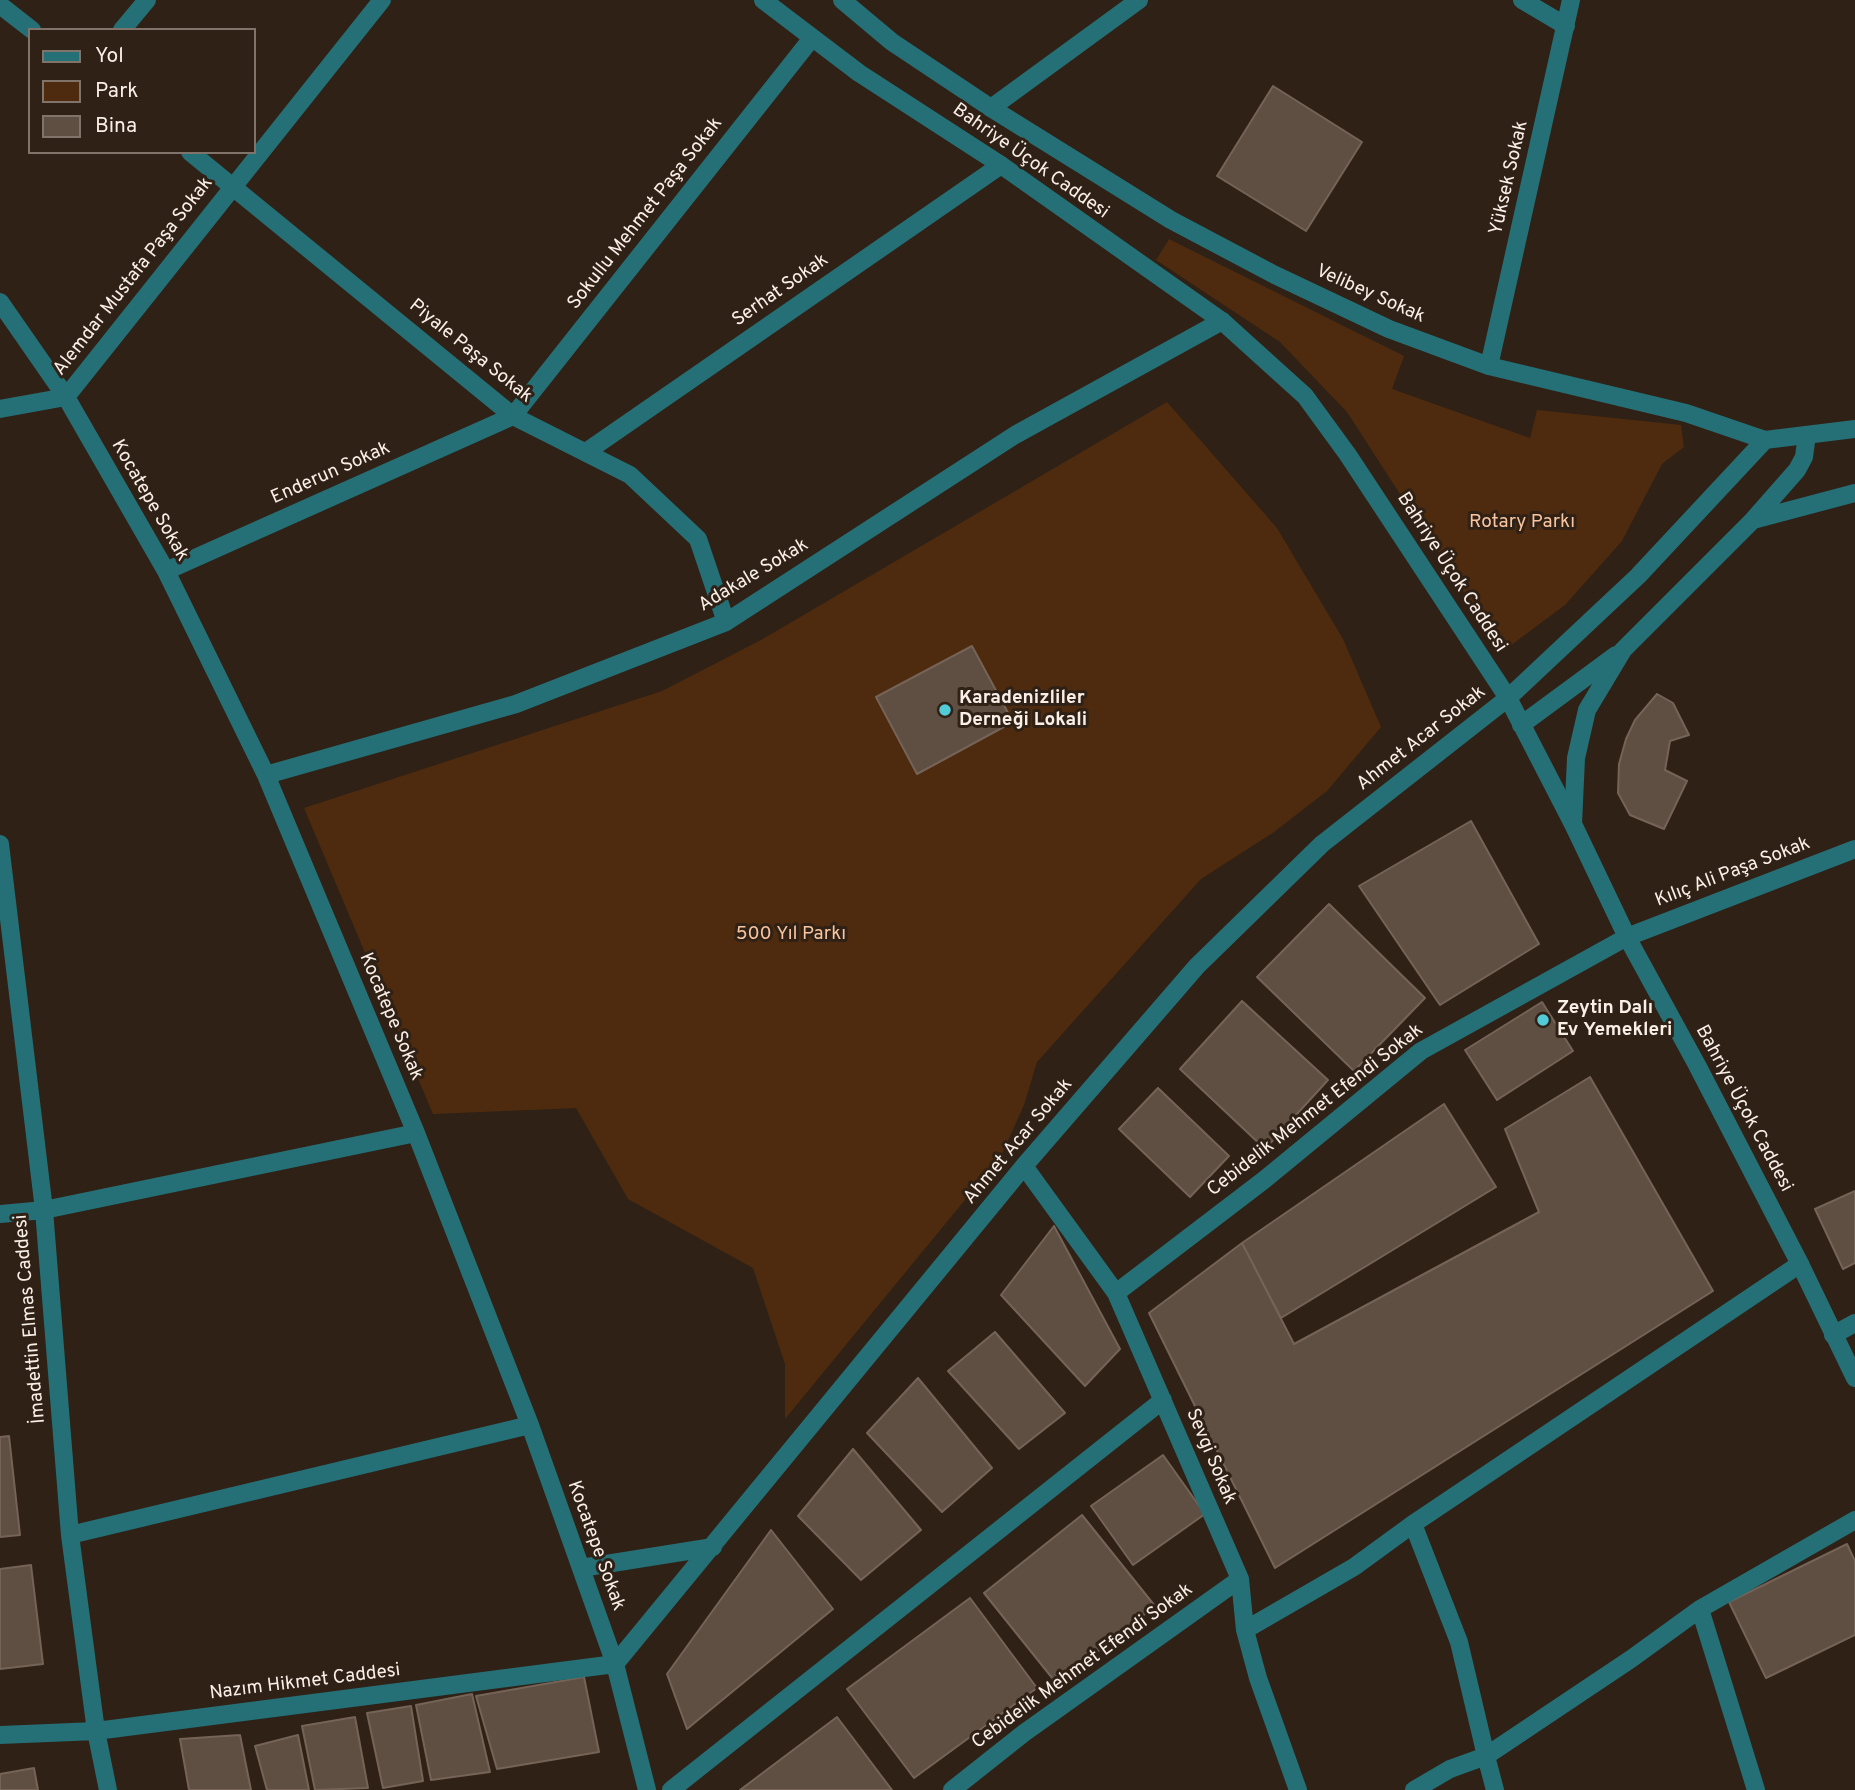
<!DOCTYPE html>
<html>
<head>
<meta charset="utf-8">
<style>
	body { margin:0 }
	#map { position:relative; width:1855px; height:1790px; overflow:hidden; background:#2f2116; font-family:Overpass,sans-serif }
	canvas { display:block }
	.legend { position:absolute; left:28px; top:28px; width:228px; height:126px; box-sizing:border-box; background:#2f2116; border:2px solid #80736a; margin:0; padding:9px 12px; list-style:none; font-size:21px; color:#f9efe7 }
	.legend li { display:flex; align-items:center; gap:14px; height:35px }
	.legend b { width:35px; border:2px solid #80736a }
</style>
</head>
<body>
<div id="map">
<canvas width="1855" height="1790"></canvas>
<ul class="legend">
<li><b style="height:9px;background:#257077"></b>Yol</li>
<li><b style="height:19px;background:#4e2b0e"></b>Park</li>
<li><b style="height:19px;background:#5f4e42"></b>Bina</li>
</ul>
</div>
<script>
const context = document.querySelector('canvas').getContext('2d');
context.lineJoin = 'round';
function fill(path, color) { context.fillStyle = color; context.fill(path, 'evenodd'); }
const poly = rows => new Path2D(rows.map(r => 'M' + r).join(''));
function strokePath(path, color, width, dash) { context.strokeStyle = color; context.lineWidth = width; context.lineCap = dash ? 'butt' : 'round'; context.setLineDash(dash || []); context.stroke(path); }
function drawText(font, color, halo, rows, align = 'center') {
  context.font = font + ' Overpass,sans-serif'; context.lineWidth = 6; context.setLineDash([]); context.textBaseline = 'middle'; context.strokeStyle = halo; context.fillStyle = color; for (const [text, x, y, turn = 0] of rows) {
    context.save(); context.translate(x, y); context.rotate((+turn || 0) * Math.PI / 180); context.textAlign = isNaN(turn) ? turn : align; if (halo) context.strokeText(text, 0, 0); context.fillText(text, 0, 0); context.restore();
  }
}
const green = poly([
	[1169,239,1404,356,1392,389,1530,438,1537,410,1681,425,1684,447,1662,464,1622,541,1565,605,1502,652,1347,412,1280,342,1156,260],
	[1167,402,1277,528,1343,639,1381,727,1327,791,1274,832,1201,879,1037,1062,1024,1105,1001,1156,785,1419,785,1364,753,1268,628,1199,576,1108,433,1114,304,808,662,691,761,640]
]);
const building = poly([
	[1273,86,1362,142,1306,231,1217,176,1273,86],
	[972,646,1013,722,917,774,876,697,972,646],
	[1657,694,1673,703,1689,735,1670,741,1665,770,1687,781,1664,829,1630,815,1618,793,1619,764,1626,739,1635,720,1657,694],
	[1471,821,1539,944,1440,1005,1359,886,1471,821],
	[1329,904,1425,998,1354,1071,1257,977,1329,904],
	[1242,1001,1328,1080,1265,1149,1180,1069,1242,1001],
	[1542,1002,1573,1051,1497,1100,1465,1050,1542,1002],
	[1590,1077,1713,1291,1275,1568,1149,1313,1242,1243,1294,1344,1539,1212,1505,1129,1590,1077],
	[1158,1088,1229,1156,1190,1197,1119,1129,1158,1088],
	[1444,1104,1496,1187,1281,1318,1242,1243,1444,1104],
	[1855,1191,1855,1263,1843,1269,1815,1209,1855,1191],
	[1054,1226,1120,1349,1085,1386,1001,1295,1054,1226],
	[995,1332,1065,1413,1019,1449,948,1371,995,1332],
	[918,1378,992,1468,942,1512,867,1433,918,1378],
	[9,1436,20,1535,0,1537,0,1437,9,1436],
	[853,1449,921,1530,861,1580,798,1516,853,1449],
	[1163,1455,1205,1514,1133,1565,1091,1506,1163,1455],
	[1082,1515,1155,1606,1057,1684,984,1593,1082,1515],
	[771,1530,833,1609,687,1729,667,1674,771,1530],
	[1847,1544,1855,1561,1855,1635,1766,1678,1729,1602,1847,1544],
	[31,1565,43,1664,0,1669,0,1569,31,1565],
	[970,1598,1037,1688,914,1778,847,1689,970,1598],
	[584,1677,599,1752,497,1769,476,1696,584,1677],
	[472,1694,490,1772,431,1780,416,1705,472,1694],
	[411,1706,423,1781,383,1788,367,1713,411,1706],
	[355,1717,368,1788,315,1790,302,1726,355,1717],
	[837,1717,892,1790,740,1790,837,1717],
	[240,1735,251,1790,189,1790,180,1739,240,1735],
	[298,1735,309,1790,267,1790,255,1746,298,1735],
	[34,1768,38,1790,0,1790,0,1774,34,1768]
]);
const minor = poly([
	[1139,0,991,108,1171,220,1275,275,1389,329,1489,366,1686,413,1765,440,1855,429],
	[1522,0,1566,26],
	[0,5,32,30],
	[122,30,147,0],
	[190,152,513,416,630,475,698,539,726,622],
	[0,302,66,397,166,571,266,775,416,1133,530,1425,615,1664,647,1790],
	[1489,366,1571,0],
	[0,409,66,397,382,0],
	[586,452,1001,165],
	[1753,520,1797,470,1804,457,1806,442,1805,435],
	[166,571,513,416,812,38],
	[1521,725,1616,655],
	[266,775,516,704,726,622,1015,435,1222,321],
	[1573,824,1576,758,1587,710,1623,650,1753,520,1855,493],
	[0,844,44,1210,70,1535,96,1731,108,1790],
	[1024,1166,1116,1293,1240,1579,1245,1630,1258,1678,1298,1790],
	[0,1214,44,1210,416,1133],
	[1116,1293,1264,1180,1421,1051,1627,937,1855,849],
	[1833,1335,1855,1323],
	[1413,1524,1459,1642,1486,1756,1631,1659,1700,1609,1855,1520],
	[70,1535,530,1425],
	[581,1568,713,1547],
	[1700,1609,1756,1790],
	[1245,1630,1354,1567,1413,1524,1800,1264],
	[0,1735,96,1731,615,1664,1024,1166,1197,966,1322,844,1508,698,1638,576,1765,440],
	[671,1790,1163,1400],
	[952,1790,1024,1733,1240,1579],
	[1414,1790,1450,1769,1486,1756,1495,1790]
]);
const tertiary = poly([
	[763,0,859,73,1001,165,1222,321,1305,396,1348,455,1508,698,1573,824,1627,937,1697,1065,1800,1264,1855,1378],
	[842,0,892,42,991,108]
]);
const markers = [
	[945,710,7,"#52cbd7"],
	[1543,1020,7,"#52cbd7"]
];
const streetNames = [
	["Bahriye Üçok Caddesi",1030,162,35],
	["Yüksek Sokak",1510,178,-77],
	["Sokullu Mehmet Paşa Sokak",646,214,-52],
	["Alemdar Mustafa Paşa Sokak",134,277,-52],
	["Serhat Sokak",781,291,-35],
	["Velibey Sokak",1370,295,24],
	["Piyale Paşa Sokak",470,352,39],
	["Enderun Sokak",331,474,-24],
	["Kocatepe Sokak",149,501,60],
	["Bahriye Üçok Caddesi",1451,573,57],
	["Adakale Sokak",754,576,-31],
	["Ahmet Acar Sokak",1422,739,-38],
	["Kılıç Ali Paşa Sokak",1733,873,-21],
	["Kocatepe Sokak",390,1017,67],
	["Bahriye Üçok Caddesi",1743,1109,62],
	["Cebidelik Mehmet Efendi Sokak",1316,1111,-38],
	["Ahmet Acar Sokak",1019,1142,-50],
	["İmadettin Elmas Caddesi",31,1319,-95],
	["Sevgi Sokak",1210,1457,67],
	["Kocatepe Sokak",595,1546,70],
	["Cebidelik Mehmet Efendi Sokak",1083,1667,-36],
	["Nazım Hikmet Caddesi",305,1683,-7]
];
const parkNames = [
	["Rotary Parkı",1522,523],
	["500 Yıl Parkı",791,935]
];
const poiNames = [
	["Karadenizliler",959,699],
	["Derneği Lokali",959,721],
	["Zeytin Dalı",1557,1009],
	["Ev Yemekleri",1557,1031]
];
fill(green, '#4e2b0e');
fill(building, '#5f4e42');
strokePath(building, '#756357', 2);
strokePath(minor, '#257077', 18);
strokePath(tertiary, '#257077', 18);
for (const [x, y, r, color] of markers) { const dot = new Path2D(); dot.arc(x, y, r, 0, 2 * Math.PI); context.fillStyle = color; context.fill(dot); strokePath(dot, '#2f2116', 2.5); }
drawText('19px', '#f9efe7', '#2f2116', streetNames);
drawText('19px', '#f9c49e', '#2f2116', parkNames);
drawText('bold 19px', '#f9efe7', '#2f2116', poiNames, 'left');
</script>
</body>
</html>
